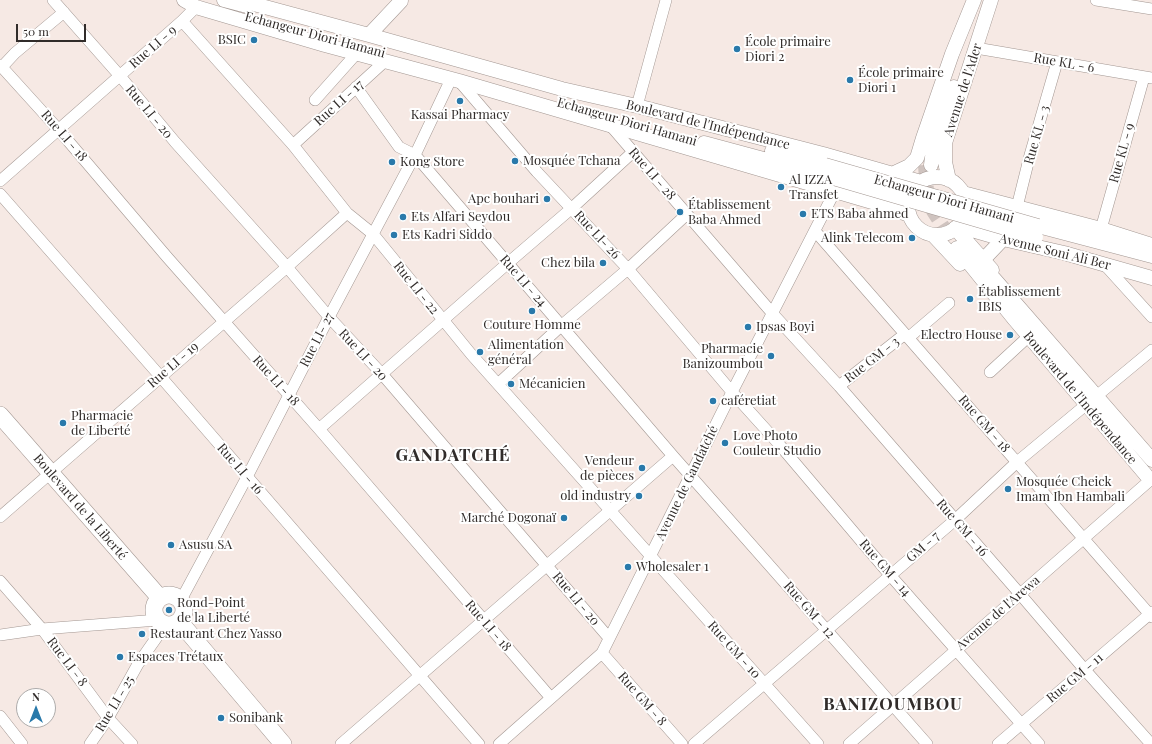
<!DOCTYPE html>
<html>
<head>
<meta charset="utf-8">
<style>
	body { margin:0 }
	#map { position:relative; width:1152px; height:744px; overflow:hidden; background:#f6e9e4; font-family:"Playfair Display",serif }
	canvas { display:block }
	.north { position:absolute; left:16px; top:688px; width:40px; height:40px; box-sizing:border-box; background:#fff; border:1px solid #adabaa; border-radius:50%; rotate:0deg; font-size:11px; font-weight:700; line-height:16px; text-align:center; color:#312c2a }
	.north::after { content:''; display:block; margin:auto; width:14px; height:18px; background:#2979aa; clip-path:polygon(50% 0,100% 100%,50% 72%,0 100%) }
	.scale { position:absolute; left:16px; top:24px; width:70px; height:18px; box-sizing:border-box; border:2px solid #312c2a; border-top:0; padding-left:5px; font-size:12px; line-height:14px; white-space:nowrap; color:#312c2a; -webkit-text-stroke:3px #fff; paint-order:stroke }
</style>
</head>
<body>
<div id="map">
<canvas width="1152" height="744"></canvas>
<div class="north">N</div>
<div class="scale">50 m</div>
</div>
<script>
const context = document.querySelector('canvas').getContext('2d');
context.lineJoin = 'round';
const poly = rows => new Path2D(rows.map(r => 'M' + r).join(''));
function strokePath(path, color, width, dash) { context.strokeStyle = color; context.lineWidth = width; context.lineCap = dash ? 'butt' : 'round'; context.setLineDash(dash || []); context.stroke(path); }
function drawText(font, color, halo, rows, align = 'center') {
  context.font = font + ' "Playfair Display",serif'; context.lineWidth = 4; context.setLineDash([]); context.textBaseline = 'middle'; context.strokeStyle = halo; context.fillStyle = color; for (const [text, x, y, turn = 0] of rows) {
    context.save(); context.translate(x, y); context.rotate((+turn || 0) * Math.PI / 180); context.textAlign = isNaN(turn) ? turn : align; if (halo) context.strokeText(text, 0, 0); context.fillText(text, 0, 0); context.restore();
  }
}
const majorTunnel = poly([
	[925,165,927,191,933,211,957,248]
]);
const minor = poly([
	[53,0,120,76,175,142,287,267,329,317,382,374,609,638],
	[1096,0,1152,9],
	[182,21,293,145,347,213,373,234,471,354,818,744],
	[976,48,1152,78],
	[0,65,58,129,167,257,319,429,551,698],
	[2,67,15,53,64,12],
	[459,81,537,172,628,269,732,392,778,443,890,575,1039,744],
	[356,87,399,147,415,155,673,456,927,744],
	[315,100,356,54],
	[637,106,666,0],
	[610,125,773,314,839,386,1020,594,1085,670,1151,744],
	[293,145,384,62],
	[0,181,182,21,196,7],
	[0,194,160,376,479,744],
	[1017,207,1030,155,1057,62],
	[1101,229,1144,77],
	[815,231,1152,617],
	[1104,264,1152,317],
	[908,338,949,303],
	[990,372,1029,336],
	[498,384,562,325,628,269,687,214],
	[839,386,905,334],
	[319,429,508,263,572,208,633,152],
	[0,517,287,267,347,213],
	[0,581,42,629,108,718,132,744],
	[181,600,247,477,329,317,415,155,451,79],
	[0,635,42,629,158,620],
	[602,653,682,744],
	[0,716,22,744],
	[90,744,108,718,138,664,166,624],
	[341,744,673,456],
	[499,744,602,653,732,392,835,191],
	[694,744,955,520,1017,462,1152,350],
	[849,744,1148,482],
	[998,744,1152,612]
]);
const major = poly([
	[184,0,196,7,325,45,459,81,879,204,909,215],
	[224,0,247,6],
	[239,0,369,35,562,89,637,106,823,154,921,182],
	[369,35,401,1],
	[704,143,823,175],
	[772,151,825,165],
	[931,165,933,150,936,138,954,87],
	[894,173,909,166,917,158,923,138,952,54,974,0],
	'908 206a29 29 0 1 1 58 0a29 29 0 1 1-58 0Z',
	[949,180,945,162,945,143,991,0],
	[963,193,1101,229,1152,245],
	[958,226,1003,239,1064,253,1152,278],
	[1038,226,1152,256],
	[955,228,992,270],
	[933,235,960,264],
	[957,248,1015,320,1146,475],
	[983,260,1003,239],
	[983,266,1152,460]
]);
const highway = poly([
	[0,415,160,598],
	'154 610a15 15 0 1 1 30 0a15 15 0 1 1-30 0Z',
	[179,621,283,744]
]);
const majorBridge = poly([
	[825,165,1038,226],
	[823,175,1036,237]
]);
const markers = [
	[254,40,4,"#2979aa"],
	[737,49,4,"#2979aa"],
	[850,80,4,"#2979aa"],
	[460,101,4,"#2979aa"],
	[515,161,4,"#2979aa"],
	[392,162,4,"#2979aa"],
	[781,187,4,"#2979aa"],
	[547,199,4,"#2979aa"],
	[680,212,4,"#2979aa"],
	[803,214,4,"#2979aa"],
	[403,217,4,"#2979aa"],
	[394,235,4,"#2979aa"],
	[912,238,4,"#2979aa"],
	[603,263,4,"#2979aa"],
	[970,299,4,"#2979aa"],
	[532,311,4,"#2979aa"],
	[748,327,4,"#2979aa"],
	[1010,335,4,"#2979aa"],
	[480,352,4,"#2979aa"],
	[771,356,4,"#2979aa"],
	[511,384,4,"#2979aa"],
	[713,401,4,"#2979aa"],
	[63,423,4,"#2979aa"],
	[725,443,4,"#2979aa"],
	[642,468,4,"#2979aa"],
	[1008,489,4,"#2979aa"],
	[639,496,4,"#2979aa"],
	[564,518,4,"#2979aa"],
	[171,545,4,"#2979aa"],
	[628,567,4,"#2979aa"],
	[169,610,4,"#2979aa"],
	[142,634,4,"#2979aa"],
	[120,657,4,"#2979aa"],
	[221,718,4,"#2979aa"]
];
const streetNames = [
	["Echangeur Diori Hamani",315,35,15],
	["Rue LI - 9",153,47,-41],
	["Rue KL - 6",1064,63,10],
	["Avenue de l'Ader",963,90,-72],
	["Rue LI - 17",339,103,-42],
	["Rue LI - 20",149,112,50],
	["Echangeur Diori Hamani",627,122,16],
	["Boulevard de l'Indépendance",708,125,14],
	["Rue KL - 3",1037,135,-74],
	["Rue LI - 18",64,136,49],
	["Rue KL - 9",1122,153,-74],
	["Rue LI - 28",652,174,49],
	["Echangeur Diori Hamani",944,199,16],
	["Rue LI- 26",597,235,47],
	["Avenue Soni Ali Ber",1055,252,14],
	["Rue LI - 24",523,281,49],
	["Rue LI - 22",416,288,51],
	["Rue LI- 27",317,340,-63],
	["Rue LI - 20",363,355,47],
	["Rue GM - 3",872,360,-38],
	["Rue LI - 19",173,365,-41],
	["Rue LI - 18",276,381,48],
	["Boulevard de l'Indépendance",1080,398,50],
	["Rue GM - 18",984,424,49],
	["Rue LI - 16",240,469,49],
	["Avenue de Gandatché",687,483,-64],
	["Boulevard de la Liberté",80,507,49],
	["Rue GM - 16",962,528,49],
	["GM - 7",923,547,-41],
	["Rue GM - 14",885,568,49],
	["Rue LI - 20",576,599,50],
	["Rue GM - 12",809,610,49],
	["Avenue de l'Arewa",998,613,-41],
	["Rue LI - 18",488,626,49],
	["Rue GM - 10",734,650,48],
	["Rue LI - 8",67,662,53],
	["Rue GM - 11",1075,678,-40],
	["Rue GM - 8",642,699,49],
	["Rue LI - 25",115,704,-59]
];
const poiNames = [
	["BSIC",246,40,"right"],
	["École primaire",745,42],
	["Diori 2",745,57],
	["École primaire",858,73],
	["Diori 1",858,88],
	["Kassai Pharmacy",460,115,"center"],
	["Mosquée Tchana",523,161],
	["Kong Store",400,162],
	["Al IZZA",789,180],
	["Transfet",789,195],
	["Apc bouhari",539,199,"right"],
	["Établissement",688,205],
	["Baba Ahmed",688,220],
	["ETS Baba ahmed",811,214],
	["Ets Alfari Seydou",411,217],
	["Ets Kadri Siddo",402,235],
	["Alink Telecom",904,238,"right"],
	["Chez bila",595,263,"right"],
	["Établissement",978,292],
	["IBIS",978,307],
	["Couture Homme",532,325,"center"],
	["Ipsas Boyi",756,327],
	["Electro House",1002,335,"right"],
	["Alimentation",488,345],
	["général",488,360],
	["Pharmacie",763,349,"right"],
	["Banizoumbou",763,364,"right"],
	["Mécanicien",519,384],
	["caféretiat",721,401],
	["Pharmacie",71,416],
	["de Liberté",71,431],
	["Love Photo",733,436],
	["Couleur Studio",733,451],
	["Vendeur",634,461,"right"],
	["de pièces",634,476,"right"],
	["Mosquée Cheick",1016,482],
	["Imam Ibn Hambali",1016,497],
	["old industry",631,496,"right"],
	["Marché Dogonaï",556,518,"right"],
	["Asusu SA",179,545],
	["Wholesaler 1",636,567],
	["Rond-Point",177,603],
	["de la Liberté",177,618],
	["Restaurant Chez Yasso",150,634],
	["Espaces Trétaux",128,657],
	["Sonibank",229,718]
];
const districtNames = [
	["GANDATCHÉ",453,456],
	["BANIZOUMBOU",893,705]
];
strokePath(majorTunnel, '#cfc3bf', 14, [14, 7]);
strokePath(minor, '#a39792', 12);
strokePath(major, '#a39792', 15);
strokePath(highway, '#a39792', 18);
strokePath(minor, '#fff', 11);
strokePath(major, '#fff', 14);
strokePath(highway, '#fff', 17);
strokePath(majorBridge, '#a39792', 15, []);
strokePath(majorBridge, '#fff', 14);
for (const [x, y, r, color] of markers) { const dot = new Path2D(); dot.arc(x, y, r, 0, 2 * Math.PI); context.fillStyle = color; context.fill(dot); strokePath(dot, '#fff', 1.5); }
drawText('13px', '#312c2a', '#fff', streetNames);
drawText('13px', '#312c2a', '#fff', poiNames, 'left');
context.letterSpacing = '1px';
drawText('bold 17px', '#312c2a', '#fff', districtNames);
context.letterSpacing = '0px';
</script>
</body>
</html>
